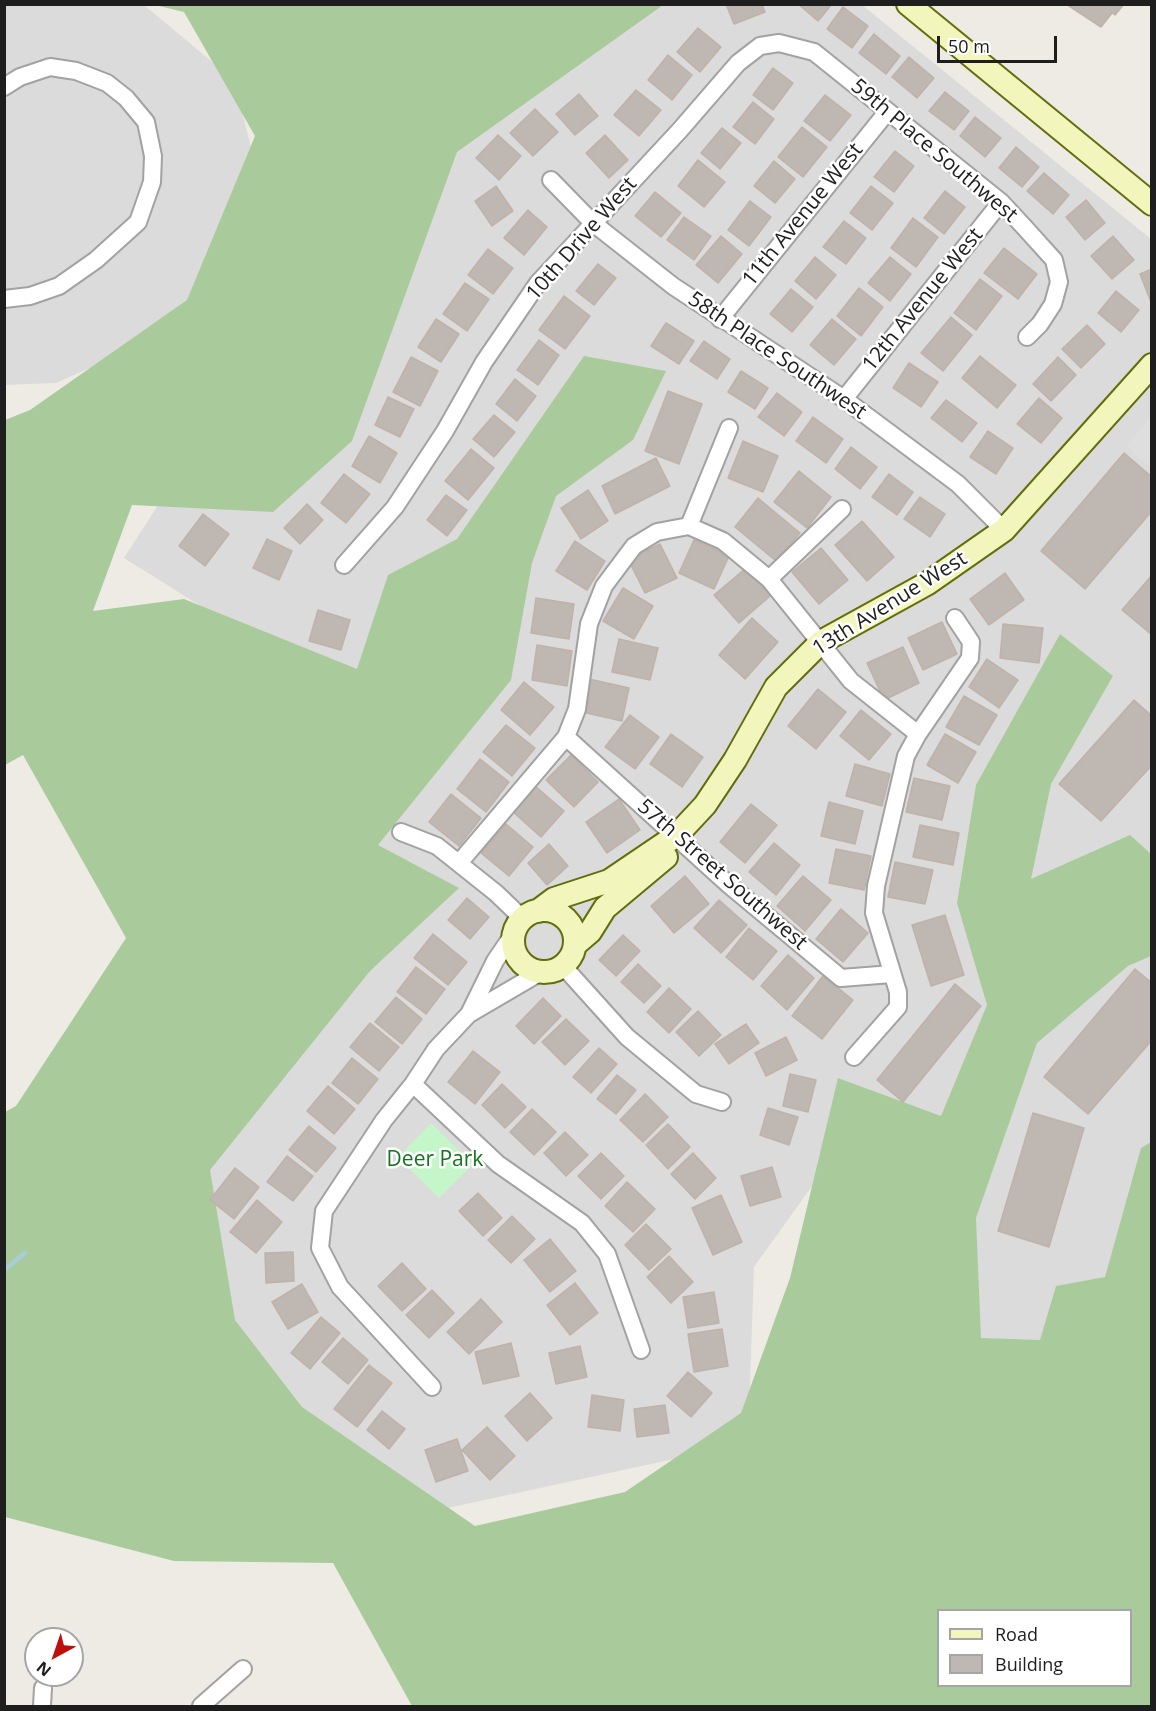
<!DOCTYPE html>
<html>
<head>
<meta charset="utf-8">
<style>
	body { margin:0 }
	#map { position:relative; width:1156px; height:1711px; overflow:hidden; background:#eeebe5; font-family:"Open Sans",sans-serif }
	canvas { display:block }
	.frame { position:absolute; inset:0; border:6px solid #1e1e1e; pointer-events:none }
	.legend { position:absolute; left:937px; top:1609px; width:195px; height:78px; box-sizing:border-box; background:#fff; border:2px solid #a5a5a5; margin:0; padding:8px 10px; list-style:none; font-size:18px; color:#1e1e1e }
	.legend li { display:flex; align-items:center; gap:12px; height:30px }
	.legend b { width:30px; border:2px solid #a5a5a5 }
	.north { position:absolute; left:24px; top:1627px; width:60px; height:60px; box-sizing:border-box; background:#fff; border:2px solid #a5a5a5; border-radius:50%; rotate:220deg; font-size:16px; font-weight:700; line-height:24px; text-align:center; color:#1e1e1e }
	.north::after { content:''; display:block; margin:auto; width:21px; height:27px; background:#bf0f0d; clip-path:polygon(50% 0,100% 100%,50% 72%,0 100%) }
	.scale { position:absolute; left:937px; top:36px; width:120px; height:27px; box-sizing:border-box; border:3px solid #1e1e1e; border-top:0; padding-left:8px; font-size:18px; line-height:21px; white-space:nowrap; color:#1e1e1e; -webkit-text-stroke:4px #fff; paint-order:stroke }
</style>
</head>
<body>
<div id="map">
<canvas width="1156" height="1711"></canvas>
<div class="frame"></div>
<ul class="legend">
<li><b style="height:8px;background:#f2f5bc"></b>Road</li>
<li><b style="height:16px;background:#bfb7b1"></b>Building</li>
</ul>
<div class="north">N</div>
<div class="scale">50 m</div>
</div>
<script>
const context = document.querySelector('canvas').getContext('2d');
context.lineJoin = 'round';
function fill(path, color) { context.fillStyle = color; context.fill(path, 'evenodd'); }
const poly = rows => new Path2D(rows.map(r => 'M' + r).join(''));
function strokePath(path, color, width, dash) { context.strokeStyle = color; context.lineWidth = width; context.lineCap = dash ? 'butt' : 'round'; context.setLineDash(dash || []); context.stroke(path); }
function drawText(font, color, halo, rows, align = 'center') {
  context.font = font + ' "Open Sans",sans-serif'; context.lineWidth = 5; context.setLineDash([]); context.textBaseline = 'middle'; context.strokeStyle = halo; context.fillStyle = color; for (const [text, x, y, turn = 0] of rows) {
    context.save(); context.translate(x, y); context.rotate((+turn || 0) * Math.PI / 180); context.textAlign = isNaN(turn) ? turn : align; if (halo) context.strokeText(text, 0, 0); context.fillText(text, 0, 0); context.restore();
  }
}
const residential = poly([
	[5,5,144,5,234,80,260,183,193,322,56,383,5,385],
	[620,5,862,5,1151,239,1152,1207,1112,1362,967,1361,866,1111,754,1267,748,1443,406,1517,240,1398,172,1169,335,836,343,695,124,558,173,482,444,131]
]);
const forest = poly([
	[155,5,663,5,457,152,352,441,273,512,132,505,93,611,184,599,357,669,388,575,457,539,584,356,666,371,633,440,556,496,532,563,511,680,378,845,459,888,370,971,210,1170,235,1320,302,1407,475,1526,625,1492,741,1413,790,1278,838,1078,941,1116,987,1005,957,903,976,785,1060,634,1113,676,1051,784,1031,879,1130,835,1151,854,1151,956,1128,966,1037,1043,976,1218,981,1338,1040,1340,1056,1286,1105,1277,1141,1148,1151,1142,1151,1706,412,1706,333,1563,174,1561,5,1517,5,1112,16,1106,126,938,23,755,5,765,5,420,30,410,187,300,255,136,184,12],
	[938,1610,1130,1610,1130,1686,938,1686]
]);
const park = poly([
	[431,1123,473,1164,439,1198,398,1157]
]);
const parking = poly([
	[1151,416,1151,468,1126,446]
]);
const stream = poly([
	[4,1270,25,1253]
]);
const building = poly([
	[726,4,762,4,765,12,734,24,726,4],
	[798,4,832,4,818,21,798,4],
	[1066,4,1124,4,1115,15,1112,13,1101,27,1066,4],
	[843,7,868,26,852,48,827,29,843,7],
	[698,28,721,47,700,72,677,52,698,28],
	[874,34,900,56,886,74,859,53,874,34],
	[668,55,692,75,672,100,648,80,668,55],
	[909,57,934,78,917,98,892,77,909,57],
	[773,68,793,83,773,110,753,95,773,68],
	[636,90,661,110,639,136,614,115,636,90],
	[945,92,969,111,954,130,929,111,945,92],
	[579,94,598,116,575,135,556,114,579,94],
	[825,95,851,115,830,141,804,121,825,95],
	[753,102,774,119,755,144,733,127,753,102],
	[535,109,558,132,533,156,510,133,535,109],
	[975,117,1001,138,985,157,960,136,975,117],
	[802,127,827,147,803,177,778,157,802,127],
	[722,128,741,143,720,169,701,153,722,128],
	[498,135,521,156,499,180,476,158,498,135],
	[605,135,628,160,609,178,586,153,605,135],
	[1016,147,1039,167,1022,187,999,168,1016,147],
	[895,151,914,166,894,192,874,177,895,151],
	[698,160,725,182,704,207,678,186,698,160],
	[774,161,795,179,775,203,754,186,774,161],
	[1044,173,1069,195,1053,214,1027,191,1044,173],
	[496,186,513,211,492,226,475,201,496,186],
	[871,186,893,203,872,230,850,213,871,186],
	[945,191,965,207,944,234,924,218,945,191],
	[655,192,681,213,661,237,635,216,655,192],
	[1086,200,1105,223,1085,240,1066,217,1086,200],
	[750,201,771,217,749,246,728,230,750,201],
	[528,210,547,227,524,255,504,238,528,210],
	[684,217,711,236,694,260,667,240,684,217],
	[913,218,938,237,916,267,891,248,913,218],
	[844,221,866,238,846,264,823,247,844,221],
	[721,236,742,254,718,283,696,265,721,236],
	[1113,236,1134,260,1112,279,1091,256,1113,236],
	[1004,248,1037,274,1018,299,984,273,1004,248],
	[488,249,513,268,493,294,468,275,488,249],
	[815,257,836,275,816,299,795,281,815,257],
	[890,257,911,274,890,301,868,283,890,257],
	[598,264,616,278,594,305,576,291,598,264],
	[1152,269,1152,302,1151,302,1140,274,1152,269],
	[980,279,1002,296,976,330,954,313,980,279],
	[465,283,489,299,467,331,443,314,465,283],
	[859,288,883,307,861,336,837,316,859,288],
	[791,289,813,307,792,332,770,314,791,289],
	[1116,291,1139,310,1121,332,1098,313,1116,291],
	[564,296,590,316,565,349,539,330,564,296],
	[951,317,972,335,943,371,921,353,951,317],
	[436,319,459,334,441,362,418,347,436,319],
	[832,319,856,339,834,365,810,345,832,319],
	[666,323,694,341,679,364,651,346,666,323],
	[1087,325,1105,344,1081,368,1062,349,1087,325],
	[539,340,559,355,538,385,517,370,539,340],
	[704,341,730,359,717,379,690,361,704,341],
	[980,356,1016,385,997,408,962,378,980,356],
	[411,357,438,371,420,406,393,392,411,357],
	[1058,357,1076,375,1051,401,1033,384,1058,357],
	[909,363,938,382,921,407,893,388,909,363],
	[741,371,768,388,755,409,728,392,741,371],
	[515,379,536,396,517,421,496,404,515,379],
	[668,391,702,404,679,464,645,451,668,391],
	[777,393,802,412,784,436,758,417,777,393],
	[388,397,414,409,400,437,375,425,388,397],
	[1039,398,1062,418,1041,443,1017,424,1039,398],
	[946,400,977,423,962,442,931,418,946,400],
	[494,415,515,432,494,457,473,439,494,415],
	[813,417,843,439,826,463,796,441,813,417],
	[988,431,1013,448,996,474,970,457,988,431],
	[369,436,397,453,380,483,352,466,369,436],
	[743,441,778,456,763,492,728,478,743,441],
	[851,447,877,467,860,489,835,469,851,447],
	[471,449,494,468,468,500,445,481,471,449],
	[1124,453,1152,477,1152,511,1085,589,1041,551,1124,453],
	[656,458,670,486,615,514,602,486,656,458],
	[799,471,831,497,807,528,774,502,799,471],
	[344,474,370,494,346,523,321,503,344,474],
	[889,474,913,492,897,515,872,497,889,474],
	[588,490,608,521,581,539,561,508,588,490],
	[446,495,467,510,447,536,427,520,446,495],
	[920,497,945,514,930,537,904,519,920,497],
	[758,498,800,533,776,561,735,527,758,498],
	[307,504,323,520,300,544,284,528,307,504],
	[203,514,229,534,205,566,179,546,203,514],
	[862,521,894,557,867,581,835,545,862,521],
	[267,539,292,551,279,580,253,568,267,539],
	[694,540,729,556,714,589,679,573,694,540],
	[575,541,605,561,587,590,556,571,575,541],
	[660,544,677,578,645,593,628,559,660,544],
	[821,548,848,580,819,604,792,572,821,548],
	[746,568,770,596,739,623,714,595,746,568],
	[1005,573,1024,600,989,625,970,599,1005,573],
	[1152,575,1152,635,1122,610,1152,575],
	[623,588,653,606,634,639,603,621,623,588],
	[536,598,574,604,569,639,531,633,536,598],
	[318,610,350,620,341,650,309,641,318,610],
	[752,618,778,642,745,679,719,655,752,618],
	[942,622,957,654,923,670,908,638,942,622],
	[1003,624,1043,628,1039,663,1000,658,1003,624],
	[619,639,658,648,650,680,612,672,619,639],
	[537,645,572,651,567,686,532,680,537,645],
	[903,647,919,683,884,700,867,663,903,647],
	[987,659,1018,680,999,708,969,687,987,659],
	[589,679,629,688,622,721,582,712,589,679],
	[524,682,554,707,530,735,501,710,524,682],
	[818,689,846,712,816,749,788,726,818,689],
	[964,696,997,715,979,745,946,727,964,696],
	[1134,700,1152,716,1152,765,1101,821,1059,784,1134,700],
	[861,710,891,734,869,760,840,736,861,710],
	[630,715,659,737,635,769,605,747,630,715],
	[506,725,535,748,512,776,483,752,506,725],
	[671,734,703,757,682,787,650,764,671,734],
	[945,734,976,752,958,783,927,765,945,734],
	[571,755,598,782,574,807,546,780,571,755],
	[480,759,509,782,486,812,457,789,480,759],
	[855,764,890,774,882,806,846,796,855,764],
	[914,778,950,786,942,820,906,812,914,778],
	[535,786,564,811,541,837,512,811,535,786],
	[451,794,481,818,459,846,429,822,451,794],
	[619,799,640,830,607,853,586,822,619,799],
	[829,802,863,811,855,844,821,836,829,802],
	[751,804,777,825,745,863,720,842,751,804],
	[506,824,533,847,509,876,481,853,506,824],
	[920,825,959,833,953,865,913,857,920,825],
	[774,843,800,865,776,895,749,872,774,843],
	[549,844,568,866,547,885,528,863,549,844],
	[836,849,871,856,864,890,829,883,836,849],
	[895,862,933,870,925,904,888,897,895,862],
	[685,876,709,904,674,933,651,906,685,876],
	[803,876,831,900,805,931,777,906,803,876],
	[467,898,489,917,470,939,448,920,467,898],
	[719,900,747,925,721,953,694,928,719,900],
	[841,909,868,933,843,962,816,939,841,909],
	[945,915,964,975,931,986,912,925,945,915],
	[749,928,777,951,753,980,726,957,749,928],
	[433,934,467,962,448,985,414,958,433,934],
	[623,935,640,951,616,976,599,960,623,935],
	[788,955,814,978,787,1010,761,986,788,955],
	[638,964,661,986,644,1003,621,982,638,964],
	[416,967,445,989,426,1014,397,992,416,967],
	[1135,969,1152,983,1152,1040,1088,1114,1044,1077,1135,969],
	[823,976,853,1000,822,1039,792,1016,823,976],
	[955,984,981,1006,903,1102,877,1080,955,984],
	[669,988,691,1009,669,1033,647,1012,669,988],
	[396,997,422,1019,402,1044,375,1022,396,997],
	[543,998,561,1016,534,1044,516,1026,543,998],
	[698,1011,721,1035,699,1056,676,1032,698,1011],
	[566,1019,589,1041,565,1065,542,1042,566,1019],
	[370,1023,399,1047,379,1071,350,1047,370,1023],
	[746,1024,759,1043,729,1064,715,1044,746,1024],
	[786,1037,797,1060,766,1076,755,1053,786,1037],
	[599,1048,617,1064,591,1093,573,1077,599,1048],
	[473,1051,500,1072,475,1104,448,1082,473,1051],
	[352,1058,378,1079,358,1104,332,1083,352,1058],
	[790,1074,816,1080,808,1112,783,1106,790,1074],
	[617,1075,636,1090,616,1114,597,1099,617,1075],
	[502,1084,526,1107,505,1128,482,1105,502,1084],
	[328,1086,355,1109,334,1134,307,1111,328,1086],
	[645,1094,668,1117,643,1142,620,1120,645,1094],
	[768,1108,798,1117,789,1145,760,1135,768,1108],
	[532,1109,556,1132,534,1155,510,1132,532,1109],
	[1033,1113,1084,1128,1049,1247,998,1231,1033,1113],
	[668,1124,690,1147,668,1169,646,1145,668,1124],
	[309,1126,336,1148,316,1172,289,1150,309,1126],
	[565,1132,588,1155,566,1176,544,1153,565,1132],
	[601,1153,624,1176,601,1199,578,1176,601,1153],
	[693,1153,716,1178,695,1199,671,1174,693,1153],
	[287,1156,313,1176,293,1201,267,1182,287,1156],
	[772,1167,781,1197,750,1206,741,1176,772,1167],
	[235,1168,259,1187,234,1219,210,1200,235,1168],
	[627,1182,655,1209,633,1232,605,1206,627,1182],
	[478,1193,502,1218,483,1236,459,1211,478,1193],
	[721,1195,742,1242,713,1255,692,1208,721,1195],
	[257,1200,282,1222,256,1253,230,1232,257,1200],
	[512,1216,535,1239,511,1263,488,1240,512,1216],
	[646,1224,671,1249,649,1270,625,1245,646,1224],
	[550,1239,576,1271,550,1292,524,1260,550,1239],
	[293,1252,294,1281,266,1283,265,1253,293,1252],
	[669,1256,693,1282,671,1303,647,1277,669,1256],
	[402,1263,426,1289,402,1311,378,1286,402,1263],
	[575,1283,598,1313,570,1335,547,1305,575,1283],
	[302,1284,318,1312,288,1329,272,1302,302,1284],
	[432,1290,454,1313,429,1338,406,1315,432,1290],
	[714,1292,719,1323,688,1328,683,1297,714,1292],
	[481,1299,502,1322,469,1354,447,1332,481,1299],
	[321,1317,340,1333,310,1369,291,1353,321,1317],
	[722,1329,728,1366,694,1372,688,1334,722,1329],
	[343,1338,368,1360,348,1384,322,1362,343,1338],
	[511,1343,519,1376,483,1384,475,1352,511,1343],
	[580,1346,587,1377,556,1384,549,1353,580,1346],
	[369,1365,392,1383,357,1427,334,1409,369,1365],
	[688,1372,712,1393,691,1417,667,1396,688,1372],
	[530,1393,552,1418,527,1441,505,1416,530,1393],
	[592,1395,624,1400,620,1431,588,1427,592,1395],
	[665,1405,669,1433,637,1437,634,1409,665,1405],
	[382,1411,405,1429,389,1449,367,1430,382,1411],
	[487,1427,515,1456,490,1480,462,1450,487,1427],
	[457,1439,468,1471,436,1482,425,1450,457,1439]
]);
const street = poly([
	[4,87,20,77,50,67,76,71,107,83,126,98,146,122,153,156,152,182,138,222,96,260,59,286,30,296,4,299],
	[551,180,593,223,673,286,844,399,958,484,1004,530],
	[720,319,887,112],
	[844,399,1001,202],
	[689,526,723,541,769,579,851,681,918,734],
	[344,565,395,507,445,431,484,362,538,283,680,130,738,63,760,46,779,43,814,52,1001,202,1026,229,1054,260,1059,282,1053,304,1040,324,1027,337],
	[769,579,842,509],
	[566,737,728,884,841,978,892,974],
	[401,832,437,846,496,893,523,919],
	[459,863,566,737,577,709,589,624,604,586,634,546,657,532,689,526,729,428],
	[564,967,627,1037,696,1094,722,1102],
	[469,1014,495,961,514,933],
	[854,1057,898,1007,898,992,874,913,876,886,906,756,918,734,970,658,971,642,955,618],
	[413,1084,498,1164,582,1223,607,1254,641,1350],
	[432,1387,340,1287,320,1248,324,1211,384,1120,413,1084,436,1049,469,1014,539,973],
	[42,1706,43,1688],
	[201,1706,243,1669]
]);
const secondary = poly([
	[908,4,1152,204],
	'513 941a31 31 0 1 1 62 0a31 31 0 1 1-62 0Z',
	[538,911,554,899,609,881,677,835,705,805,735,760,776,687,821,642,928,583,1004,530,1152,365],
	[576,944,590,932,605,908,666,857]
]);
const streetNames = [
	["59th Place Southwest",934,151,40],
	["11th Avenue West",803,215,-51],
	["10th Drive West",582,239,-49],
	["12th Avenue West",923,300,-51],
	["58th Place Southwest",777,356,34],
	["13th Avenue West",890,604,-32],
	["57th Street Southwest",722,875,41]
];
const parkNames = [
	["Deer Park",435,1160]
];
fill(residential, '#dcdbdb');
fill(forest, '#a9cb9c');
fill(park, '#c4f6c9');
fill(parking, '#dedede');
strokePath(stream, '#a8cdd9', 4.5);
fill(building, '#bfb7b1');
strokePath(building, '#bfb2a8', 1.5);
strokePath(street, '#a2a2a2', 20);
strokePath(secondary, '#626e0c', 26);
strokePath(street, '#fff', 16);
strokePath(secondary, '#f2f5bc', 22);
drawText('21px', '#1e1e1e', '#fff', streetNames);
drawText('21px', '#12751c', '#fff', parkNames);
</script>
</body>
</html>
